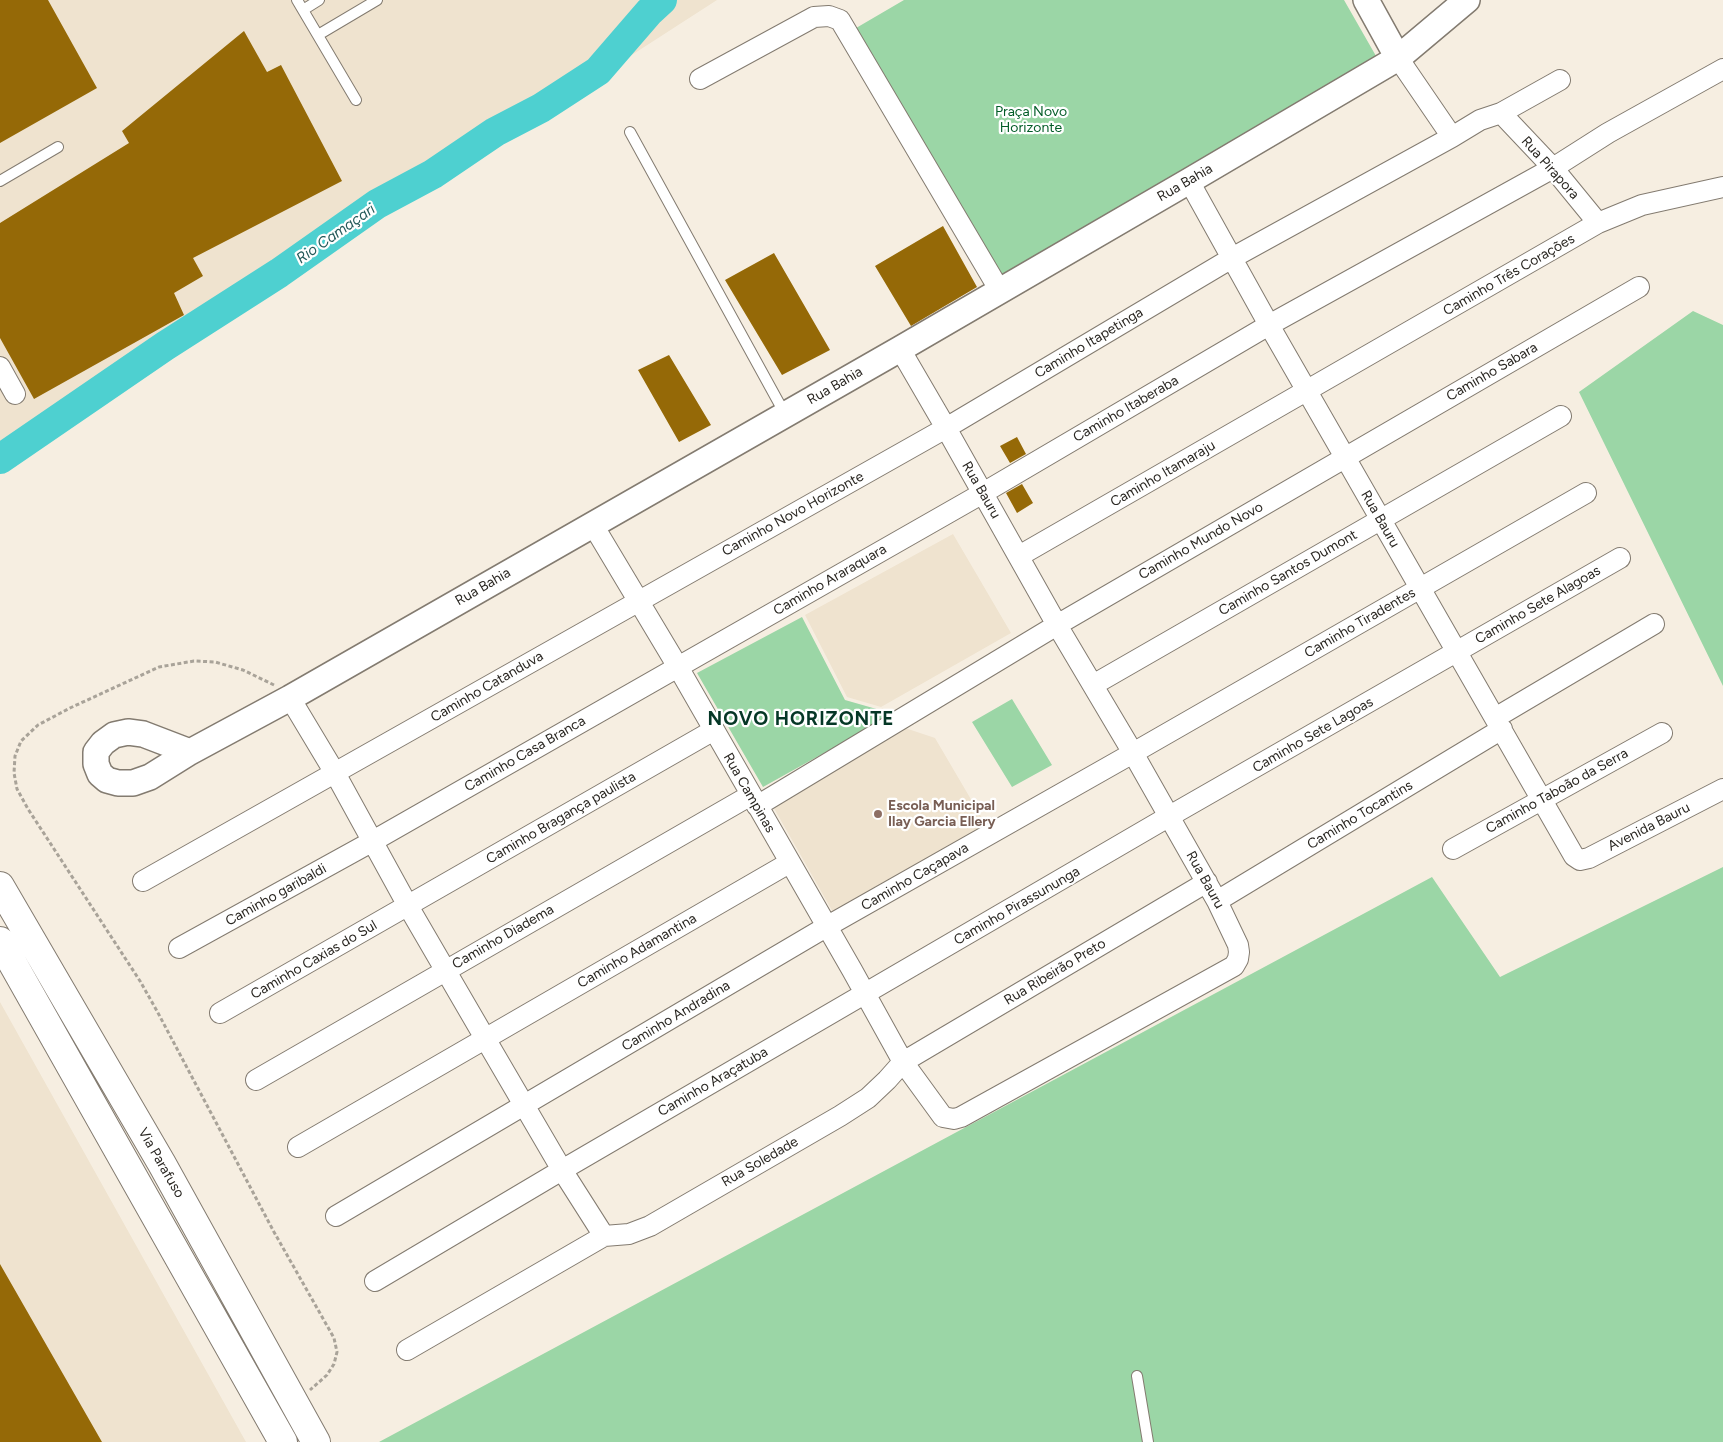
<!DOCTYPE html>
<html>
<head>
<meta charset="utf-8">
<style>
	body { margin:0 }
	canvas { display:block; background:#f6eee1 }
</style>
</head>
<body>
<canvas width="1723" height="1442"></canvas>
<script>
const context = document.querySelector('canvas').getContext('2d');
context.lineJoin = 'round';
function fill(path, color) { context.fillStyle = color; context.fill(path, 'evenodd'); }
const poly = rows => new Path2D(rows.map(r => 'M' + r).join(''));
function strokePath(path, color, width, dash) { context.strokeStyle = color; context.lineWidth = width; context.lineCap = dash ? 'butt' : 'round'; context.setLineDash(dash || []); context.stroke(path); }
function drawText(font, color, halo, rows, align = 'center') {
  context.font = font + ' Figtree,sans-serif'; context.lineWidth = 4.5; context.setLineDash([]); context.textBaseline = 'middle'; context.strokeStyle = halo; context.fillStyle = color; for (const [text, x, y, turn = 0] of rows) {
    context.save(); context.translate(x, y); context.rotate((+turn || 0) * Math.PI / 180); context.textAlign = isNaN(turn) ? turn : align; if (halo) context.strokeText(text, 0, 0); context.fillText(text, 0, 0); context.restore();
  }
}
const built = poly([
	[0,0,717,0,0,463],
	[953,534,1011,633,881,707,847,697,805,615],
	[905,728,935,738,986,825,834,914,771,803],
	[0,1002,246,1442,0,1442]
]);
const green = poly([
	[904,0,1344,0,1376,56,988,284,839,38],
	[1693,311,1723,325,1723,686,1579,392],
	[802,617,845,700,894,714,763,787,697,673],
	[1012,699,1052,765,1012,787,972,722],
	[1723,867,1723,1442,379,1442,1432,877,1500,977]
]);
const river = poly([
	[0,459,165,346,279,273,377,204,433,174,495,132,541,108,598,71,649,12,662,0]
]);
const building = poly([
	[0,0,48,0,97,88,0,143],
	[244,31,267,72,281,65,342,181,193,258,203,276,174,293,184,315,34,399,0,338,0,223,129,143,122,131],
	[943,226,977,287,911,326,875,266],
	[774,253,830,350,782,375,725,280],
	[669,355,711,425,679,442,638,370],
	[1017,437,1026,454,1010,463,1000,446],
	[1022,484,1033,503,1017,513,1006,493],
	[0,1264,102,1442,0,1442]
]);
const path = poly([
	[274,685,243,670,215,662,194,661,159,667,70,708,38,725,21,741,15,756,14,773,17,789,28,809,140,981,157,1011,274,1232,334,1338,337,1352,334,1364,327,1375,310,1390]
]);
const service = poly([
	[297,0,356,100],
	[303,10,319,0],
	[318,35,377,0],
	[630,132,785,414],
	[0,181,58,147],
	[1137,1376,1148,1442]
]);
const minor = poly([
	[1398,58,1452,137],
	[700,79,814,17,829,16,840,20,1000,291],
	[1501,113,1553,168,1598,223],
	[1189,181,1269,325,1574,856,1580,860,1589,858,1723,789],
	[0,367,15,394],
	[593,525,678,667,852,970,903,1062,943,1117,954,1119,961,1117,1234,966,1238,959,1239,952,1238,945,1217,901,1133,753,1057,625,946,428,900,349],
	[1019,556,1598,223,1642,205,1723,187],
	[1093,685,1561,416],
	[290,698,335,773,408,906,486,1040,562,1170,604,1236],
	[1495,718,1654,624],
	[757,806,1057,625,1639,287],
	[1453,849,1662,733],
	[143,881,946,428,1232,258,1452,137,1480,120,1501,113,1560,80],
	[1217,901,1502,729],
	[179,948,373,841,983,493,1269,325,1553,168,1608,133,1723,69],
	[220,1013,714,730],
	[256,1080,751,795],
	[298,1147,789,863],
	[336,1216,826,927,1133,753,1586,493],
	[375,1281,562,1170,1168,817,1620,558],
	[407,1350,604,1236,629,1234,650,1226,840,1116,868,1098,887,1080,903,1062,1207,882]
]);
const tertiary = poly([
	[1366,0,1398,58],
	[190,752,143,734,128,732,114,735,103,743,96,752,96,764,100,774,107,780,118,783,133,783,150,777,190,752,290,698,900,349,1189,181,1398,58,1467,0]
]);
const trunk = poly([
	[0,886,162,1164,316,1442],
	[0,941,283,1442]
]);
const markers = [
	[878,814,5,"#8d6e63"]
];
const parkNames = [
	["Praça Novo",1031,112],
	["Horizonte",1031,128]
];
const streetNames = [
	["Rua Pirapora",1550,168,48],
	["Rua Bahia",1185,183,-30],
	["Caminho Três Corações",1509,275,-30],
	["Caminho Itapetinga",1089,343,-31],
	["Caminho Sabara",1492,372,-30],
	["Rua Bahia",835,386,-30],
	["Caminho Itaberaba",1126,409,-30],
	["Caminho Itamaraju",1163,474,-30],
	["Rua Bauru",981,490,60],
	["Caminho Novo Horizonte",793,514,-29],
	["Rua Bauru",1380,519,60],
	["Caminho Mundo Novo",1201,541,-30],
	["Caminho Santos Dumont",1288,573,-30],
	["Caminho Araraquara",830,580,-30],
	["Rua Bahia",483,587,-30],
	["Caminho Sete Alagoas",1538,605,-30],
	["Caminho Tiradentes",1360,623,-30],
	["Caminho Catanduva",487,687,-30],
	["Caminho Sete Lagoas",1313,735,-30],
	["Caminho Casa Branca",525,754,-30],
	["Caminho Taboão da Serra",1557,791,-29],
	["Rua Campinas",749,793,60],
	["Caminho Tocantins",1360,815,-31],
	["Caminho Bragança paulista",561,818,-30],
	["Avenida Bauru",1649,827,-27],
	["Caminho Caçapava",915,877,-30],
	["Rua Bauru",1205,880,61],
	["Caminho garibaldi",276,895,-29],
	["Caminho Pirassununga",1017,906,-30],
	["Caminho Diadema",503,937,-30],
	["Caminho Adamantina",637,951,-30],
	["Caminho Caxias do Sul",314,960,-30],
	["Rua Ribeirão Preto",1055,972,-31],
	["Caminho Andradina",676,1016,-31],
	["Caminho Araçatuba",713,1082,-30],
	["Rua Soledade",760,1162,-30],
	["Via Parafuso",161,1163,60]
];
const educationNames = [
	["Escola Municipal",888,806],
	["Ilay Garcia Ellery",888,822]
];
const waterNames = [
	["Rio Camaçari",336,234,-35]
];
const districtNames = [
	["NOVO HORIZONTE",801,719]
];
fill(built, '#efe3cf');
fill(green, '#9bd6a6');
strokePath(river, '#4ed0d0', 30);
fill(building, '#956907');
strokePath(service, '#837b70', 12);
strokePath(minor, '#837b70', 22);
strokePath(tertiary, '#837b70', 28);
strokePath(trunk, '#837b70', 30);
strokePath(path, '#a9a399', 3, [4, 2.5]);
strokePath(service, '#fff', 10);
strokePath(minor, '#fff', 20);
strokePath(tertiary, '#fff', 25);
strokePath(trunk, '#fff', 28);
for (const [x, y, r, color] of markers) { const dot = new Path2D(); dot.arc(x, y, r, 0, 2 * Math.PI); context.fillStyle = color; context.fill(dot); strokePath(dot, '#fff', 2); }
drawText('14px', '#025c27', '#fff', parkNames);
drawText('14px', '#2a2722', '#fff', streetNames);
drawText('bold 14px', '#785e54', '#fff', educationNames, 'left');
drawText('italic 15px', '#245a5a', '#fff', waterNames);
context.letterSpacing = '1px';
drawText('bold 19px', '#053726', '#fff', districtNames);
context.letterSpacing = '0px';
</script>
</body>
</html>
